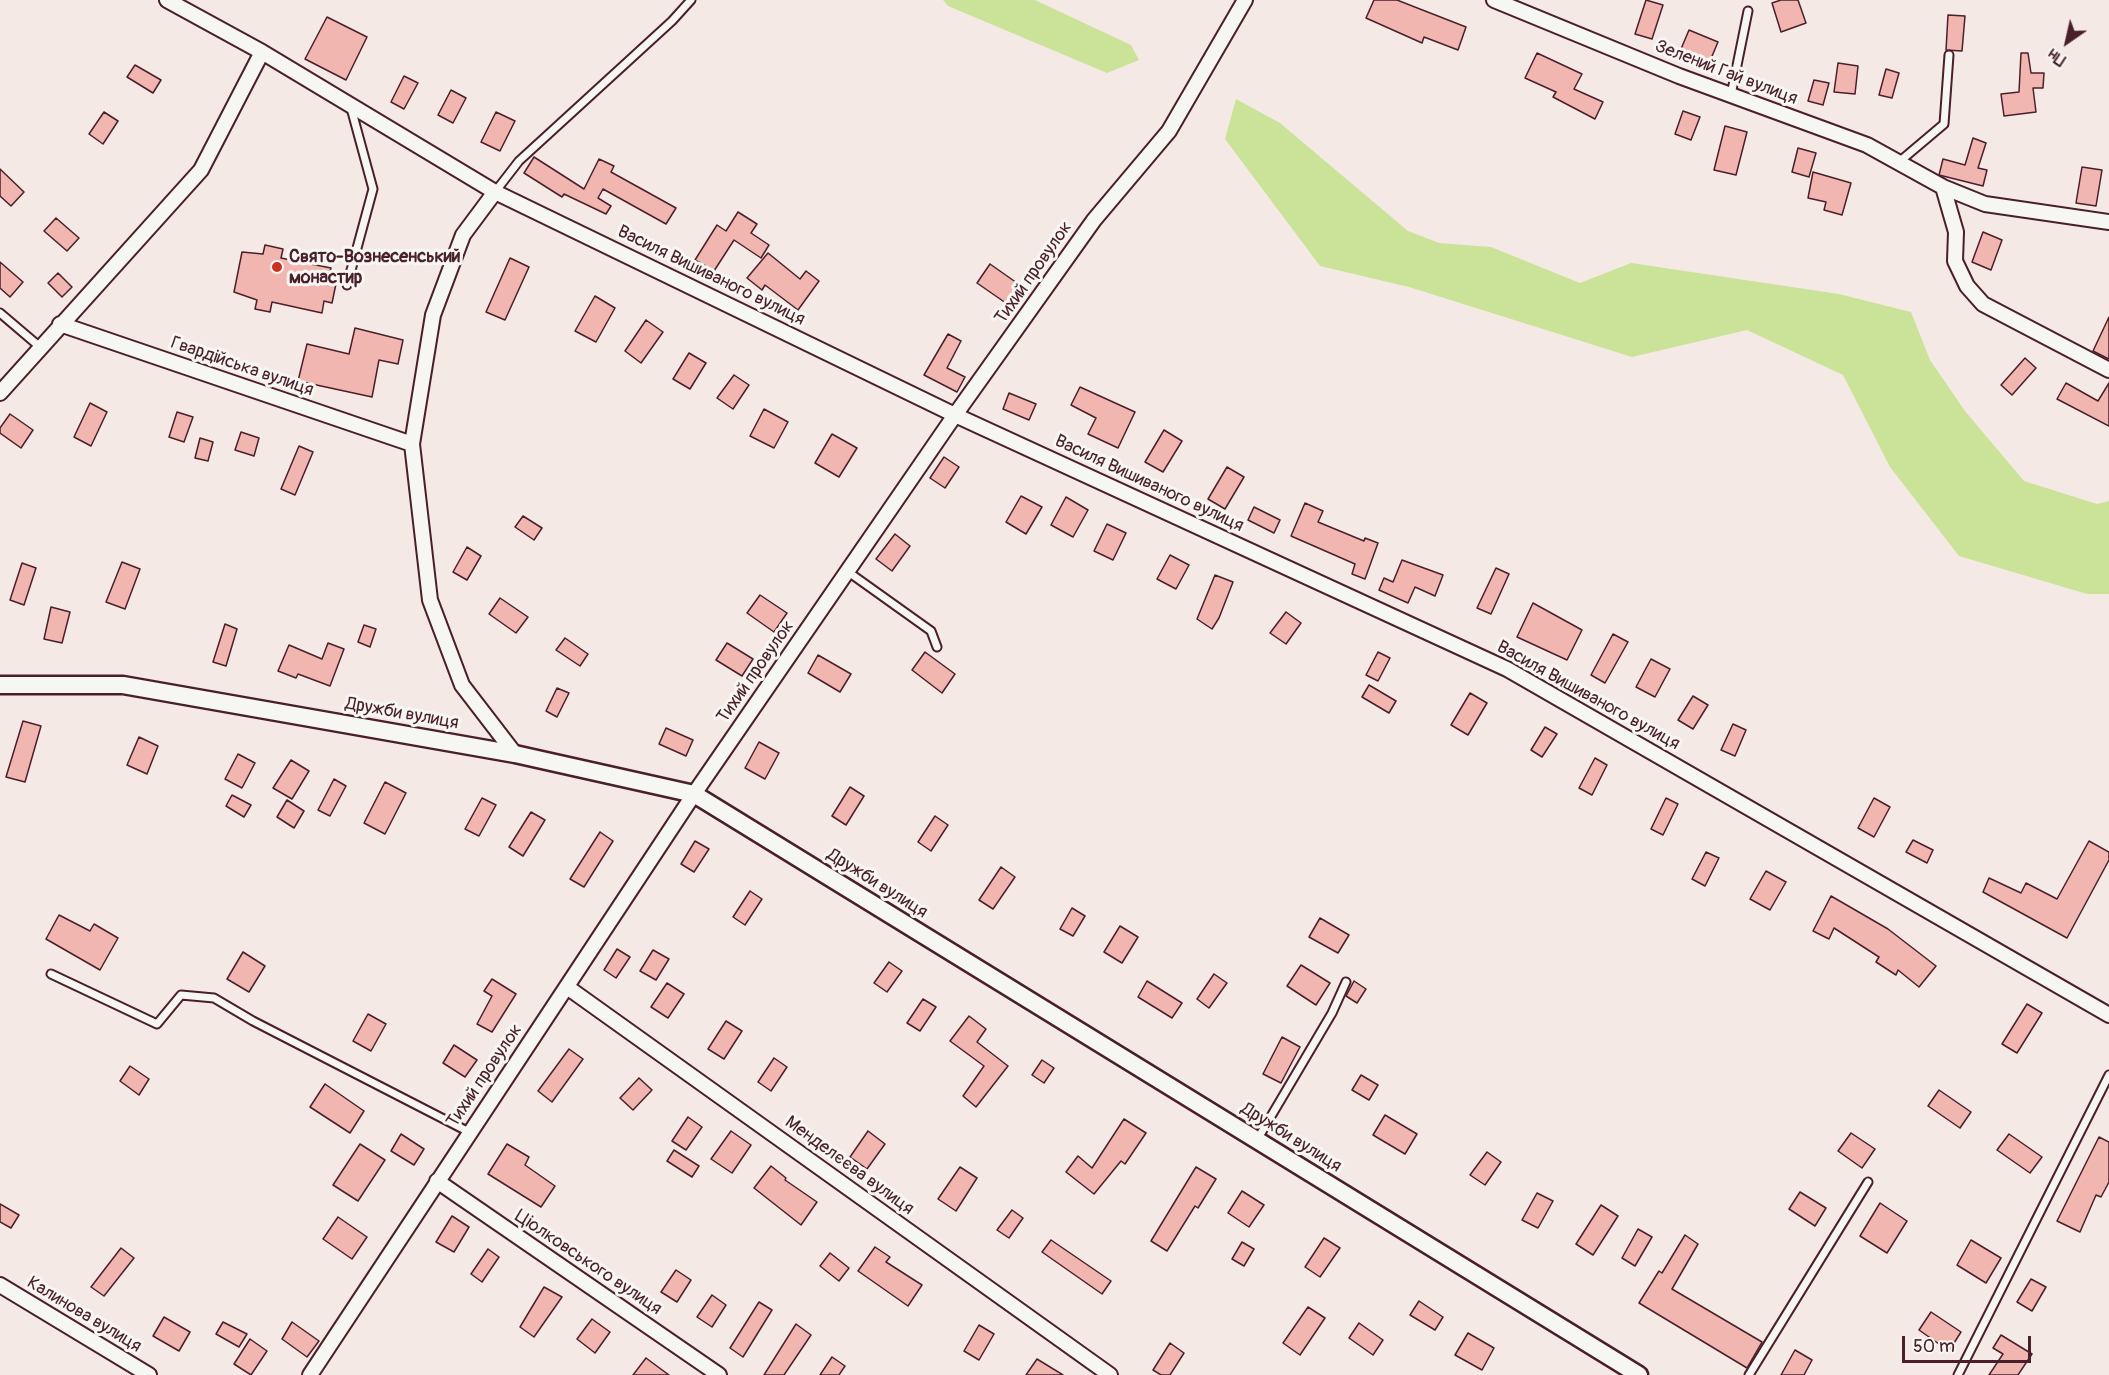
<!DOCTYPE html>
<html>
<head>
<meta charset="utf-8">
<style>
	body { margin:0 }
	#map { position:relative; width:2109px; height:1375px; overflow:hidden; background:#f5e9e5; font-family:Pangolin,sans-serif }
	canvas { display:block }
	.north { position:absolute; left:2037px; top:12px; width:60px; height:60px; -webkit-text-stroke:4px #f6f6f2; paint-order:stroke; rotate:214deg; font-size:16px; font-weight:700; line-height:24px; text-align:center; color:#4a1f2b }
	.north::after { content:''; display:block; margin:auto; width:21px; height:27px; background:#4a1f2b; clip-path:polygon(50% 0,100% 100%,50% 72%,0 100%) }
	.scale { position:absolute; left:1902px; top:1336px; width:129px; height:27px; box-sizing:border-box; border:3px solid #4a1f2b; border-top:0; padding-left:8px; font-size:18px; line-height:21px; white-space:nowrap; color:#4a1f2b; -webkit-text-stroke:4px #f6f6f2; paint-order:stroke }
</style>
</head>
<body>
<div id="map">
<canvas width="2109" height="1375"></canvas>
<div class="north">Пн</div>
<div class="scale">50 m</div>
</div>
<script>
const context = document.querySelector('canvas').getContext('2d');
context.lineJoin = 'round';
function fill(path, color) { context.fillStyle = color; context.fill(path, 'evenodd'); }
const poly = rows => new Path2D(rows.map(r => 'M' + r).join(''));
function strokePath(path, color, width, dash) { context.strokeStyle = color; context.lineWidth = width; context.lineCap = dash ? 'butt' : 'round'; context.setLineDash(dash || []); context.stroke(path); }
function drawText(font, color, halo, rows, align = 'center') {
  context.font = font + ' Pangolin,sans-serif'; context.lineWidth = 6; context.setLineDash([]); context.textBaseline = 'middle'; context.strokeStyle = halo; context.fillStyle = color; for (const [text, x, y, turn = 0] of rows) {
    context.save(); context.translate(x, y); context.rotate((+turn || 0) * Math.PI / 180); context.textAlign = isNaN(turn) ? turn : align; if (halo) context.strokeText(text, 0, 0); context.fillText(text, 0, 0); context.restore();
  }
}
const green = poly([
	[943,0,1035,0,1131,45,1139,60,1107,73,948,6],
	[1236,99,1280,123,1408,231,1439,243,1491,247,1580,283,1631,263,1839,294,1911,312,1930,360,1965,411,2024,481,2097,504,2109,501,2109,594,2087,594,1959,556,1890,467,1843,375,1747,330,1632,357,1409,287,1320,266,1225,139]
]);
const building = poly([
	[1374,0,1397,0,1466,27,1458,50,1424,37,1422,43,1366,18,1374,0],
	[1646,0,1663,5,1652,39,1635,34,1646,0],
	[1781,0,1798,0,1806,23,1781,32,1772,3,1781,0],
	[1948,15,1965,16,1962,51,1946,50,1948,15],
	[327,17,367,37,346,80,305,59,327,17],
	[1689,30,1718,42,1707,68,1678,56,1689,30],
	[1537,53,1582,74,1574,89,1603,102,1595,119,1553,97,1556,92,1525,78,1537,53],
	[2021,53,2028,53,2031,73,2044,73,2043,88,2033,88,2036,112,2004,116,2001,94,2019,92,2021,53],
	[1838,63,1858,66,1855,94,1834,92,1838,63],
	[135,65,161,80,153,93,127,77,135,65],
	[1886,69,1899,73,1892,98,1879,95,1886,69],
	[404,76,418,83,404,109,391,102,404,76],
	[1814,80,1829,83,1823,105,1808,101,1814,80],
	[451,90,466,98,453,123,438,115,451,90],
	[1683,111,1700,117,1691,140,1675,134,1683,111],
	[104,112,118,121,103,144,89,134,104,112],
	[496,112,515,121,500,151,481,142,496,112],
	[1725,126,1747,132,1736,175,1714,170,1725,126],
	[1973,138,1986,143,1978,168,1987,170,1983,186,1939,175,1943,159,1965,165,1973,138],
	[1798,148,1816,153,1809,177,1792,172,1798,148],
	[534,157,584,189,599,159,614,166,611,172,676,208,666,224,603,189,598,198,611,206,606,214,564,194,562,197,524,173,534,157],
	[2082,167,2102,170,2096,206,2076,203,2082,167],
	[0,169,24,192,11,206,0,196,0,169],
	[1813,172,1851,183,1842,215,1824,210,1826,202,1808,198,1813,172],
	[738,212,757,224,751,233,769,245,761,258,734,240,714,271,695,260,717,225,726,231,738,212],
	[56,218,79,238,67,251,44,231,56,218],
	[1983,232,2002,240,1991,270,1972,262,1983,232],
	[265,245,283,249,281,258,331,268,329,277,337,279,332,303,324,301,322,313,272,302,270,312,255,309,257,300,234,292,242,252,263,254,265,245],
	[768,253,800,279,806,271,819,281,798,310,765,285,762,290,747,278,768,253],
	[510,258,529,267,505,320,486,312,510,258],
	[0,262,23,282,10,297,0,288,0,262],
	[990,264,1027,290,1013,308,977,283,990,264],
	[58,273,72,287,62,297,48,283,58,273],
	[595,296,615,308,596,342,575,331,595,296],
	[2109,317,2109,359,2093,351,2109,317],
	[646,320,663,332,641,363,625,351,646,320],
	[355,328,403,340,398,364,379,360,372,397,298,381,307,344,349,354,355,328],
	[948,334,961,341,947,368,965,377,957,392,924,375,948,334],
	[689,353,706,363,690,389,673,379,689,353],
	[2025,358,2036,368,2012,395,2001,385,2025,358],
	[734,375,749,385,733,409,717,398,734,375],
	[2066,383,2098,401,2109,383,2109,426,2057,399,2066,383],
	[1080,387,1135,412,1118,448,1088,434,1096,418,1071,405,1080,387],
	[1009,393,1036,404,1029,420,1003,409,1009,393],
	[90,403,107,412,91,446,74,437,90,403],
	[764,409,788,422,774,448,750,436,764,409],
	[177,412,193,417,184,442,169,437,177,412],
	[10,414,33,430,21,448,0,433,0,428,10,414],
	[1164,430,1182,441,1163,472,1145,462,1164,430],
	[241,432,259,438,254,456,235,450,241,432],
	[832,434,857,448,839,477,815,463,832,434],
	[200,438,213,442,208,461,195,458,200,438],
	[299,446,313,452,295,495,281,489,299,446],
	[944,457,959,467,945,488,930,478,944,457],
	[1227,467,1244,477,1225,509,1208,499,1227,467],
	[1021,496,1042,507,1026,534,1006,522,1021,496],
	[1066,497,1088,510,1073,537,1051,525,1066,497],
	[1305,503,1323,511,1318,522,1364,541,1365,538,1378,543,1365,579,1352,574,1355,564,1291,536,1305,503],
	[1254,507,1280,520,1274,533,1248,520,1254,507],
	[523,516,542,528,534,540,515,527,523,516],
	[1107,524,1126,533,1113,560,1094,551,1107,524],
	[895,534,910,546,892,571,876,559,895,534],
	[467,547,481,556,467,580,453,572,467,547],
	[1170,555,1189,565,1176,589,1157,579,1170,555],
	[1402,560,1443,575,1435,596,1415,587,1408,603,1379,590,1384,578,1393,582,1402,560],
	[122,562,140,569,125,609,106,602,122,562],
	[22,563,36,568,24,605,10,600,22,563],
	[1496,568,1509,574,1491,614,1477,608,1496,568],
	[1215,575,1233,582,1219,618,1212,629,1197,619,1215,575],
	[760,595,787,613,774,632,747,613,760,595],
	[500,598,528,617,516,633,489,614,500,598],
	[1533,603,1582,630,1567,660,1517,637,1533,603],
	[51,607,70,612,62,643,44,639,51,607],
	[1286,612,1301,623,1286,644,1270,633,1286,612],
	[225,624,237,629,226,666,213,662,225,624],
	[364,625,376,629,370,647,358,642,364,625],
	[1613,634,1628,642,1605,683,1591,675,1613,634],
	[565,638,588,654,580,666,556,650,565,638],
	[328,643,344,649,330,686,298,674,296,678,278,671,289,645,322,659,328,643],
	[727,643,753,659,742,676,716,660,727,643],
	[925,652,955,674,942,693,912,670,925,652],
	[1378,652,1390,658,1378,681,1366,675,1378,652],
	[818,655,851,674,840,692,808,673,818,655],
	[1651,659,1670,669,1655,697,1636,687,1651,659],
	[1369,685,1396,701,1389,713,1362,697,1369,685],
	[557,688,569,693,557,717,546,711,557,688],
	[1470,693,1487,703,1468,735,1451,725,1470,693],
	[1693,696,1708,705,1693,729,1678,720,1693,696],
	[23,721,41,726,25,782,6,777,23,721],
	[1733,724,1746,730,1735,756,1721,750,1733,724],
	[1545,727,1557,734,1542,757,1531,750,1545,727],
	[666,728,693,740,686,756,659,744,666,728],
	[139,737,158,746,147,774,127,765,139,737],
	[759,742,779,753,765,779,745,768,759,742],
	[238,754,255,763,242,788,225,779,238,754],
	[1595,758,1607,765,1592,795,1579,788,1595,758],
	[291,760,309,771,292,799,273,788,291,760],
	[334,779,346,786,330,816,318,810,334,779],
	[385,782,406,793,385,834,364,823,385,782],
	[850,787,864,796,846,825,832,816,850,787],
	[232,795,251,805,244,817,226,806,232,795],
	[482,798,496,805,479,836,465,829,482,798],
	[1666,798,1678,804,1663,835,1651,829,1666,798],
	[1874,798,1890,807,1874,837,1858,828,1874,798],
	[287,800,304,811,294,828,277,817,287,800],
	[531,812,545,820,523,856,509,847,531,812],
	[935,816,948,825,931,851,918,842,935,816],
	[600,832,613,841,584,887,570,879,600,832],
	[1913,840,1933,850,1927,863,1906,852,1913,840],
	[695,841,709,849,694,872,681,864,695,841],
	[2089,841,2109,852,2109,860,2067,938,1983,892,1989,878,2021,893,2026,883,2057,899,2089,841],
	[1706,852,1719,858,1705,886,1692,879,1706,852],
	[1001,867,1015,877,993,909,979,900,1001,867],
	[1766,871,1786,882,1770,910,1750,899,1766,871],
	[750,891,762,899,745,925,733,917,750,891],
	[1831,896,1888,929,1936,966,1919,987,1898,970,1896,975,1876,962,1879,957,1834,928,1829,939,1813,931,1831,896],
	[1072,908,1085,916,1073,936,1060,929,1072,908],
	[59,915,90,931,94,924,118,938,100,970,46,939,59,915],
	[1320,918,1349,935,1338,953,1309,937,1320,918],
	[1120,926,1138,937,1122,963,1104,952,1120,926],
	[617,949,630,957,616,978,604,970,617,949],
	[653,950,669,959,656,980,640,971,653,950],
	[243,952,265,966,249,992,227,979,243,952],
	[889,962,902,971,887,992,874,983,889,962],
	[1301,965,1330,983,1316,1005,1287,986,1301,965],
	[1214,974,1227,983,1209,1008,1197,999,1214,974],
	[492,979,516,994,492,1032,477,1024,492,996,484,991,492,979],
	[1147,981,1182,1003,1172,1018,1138,997,1147,981],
	[1354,981,1366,989,1357,1003,1346,996,1354,981],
	[667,983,684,994,668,1018,651,1007,667,983],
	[923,999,936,1007,920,1031,907,1023,923,999],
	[2027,1004,2042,1013,2017,1053,2002,1044,2027,1004],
	[368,1014,386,1024,371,1051,353,1041,368,1014],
	[969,1016,986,1029,977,1042,1008,1066,976,1107,963,1096,984,1066,950,1041,969,1016],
	[726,1021,742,1031,724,1059,708,1049,726,1021],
	[1282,1037,1300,1047,1281,1083,1263,1074,1282,1037],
	[454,1045,477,1060,465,1077,443,1063,454,1045],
	[569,1049,583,1059,552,1102,538,1091,569,1049],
	[774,1058,787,1067,771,1091,758,1082,774,1058],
	[1042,1060,1054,1068,1044,1083,1032,1075,1042,1060],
	[130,1066,149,1079,139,1095,120,1081,130,1066],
	[1361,1075,1378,1085,1369,1100,1352,1090,1361,1075],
	[639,1078,652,1090,633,1110,620,1098,639,1078],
	[325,1084,364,1111,350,1133,310,1107,325,1084],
	[1939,1090,1971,1112,1960,1128,1928,1106,1939,1090],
	[1385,1115,1417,1134,1405,1154,1373,1135,1385,1115],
	[688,1117,702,1127,686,1150,672,1141,688,1117],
	[1124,1119,1146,1133,1125,1164,1121,1161,1094,1194,1066,1172,1078,1156,1092,1168,1124,1119],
	[731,1131,751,1145,732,1173,711,1159,731,1131],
	[868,1131,885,1144,867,1169,850,1157,868,1131],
	[1851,1133,1875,1149,1862,1168,1838,1151,1851,1133],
	[401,1134,424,1149,414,1165,391,1151,401,1134],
	[2009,1134,2042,1157,2030,1173,1997,1150,2009,1134],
	[2099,1137,2109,1142,2109,1182,2101,1197,2096,1195,2080,1232,2057,1221,2099,1137],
	[360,1144,385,1160,358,1201,333,1185,360,1144],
	[507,1144,529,1157,525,1165,555,1186,541,1207,488,1174,507,1144],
	[674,1150,699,1166,692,1177,667,1161,674,1150],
	[1487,1152,1501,1162,1485,1185,1470,1175,1487,1152],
	[771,1166,786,1178,785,1180,817,1202,801,1225,754,1188,771,1166],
	[960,1167,977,1178,956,1211,938,1199,960,1167],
	[1196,1167,1216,1179,1198,1208,1195,1206,1167,1251,1151,1241,1196,1167],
	[1242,1191,1264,1205,1249,1227,1228,1213,1242,1191],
	[1800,1192,1826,1208,1815,1226,1789,1209,1800,1192],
	[1537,1193,1553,1201,1538,1228,1522,1220,1537,1193],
	[1880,1203,1907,1221,1887,1253,1860,1236,1880,1203],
	[0,1204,19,1215,11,1228,0,1222,0,1204],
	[1601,1205,1618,1216,1593,1255,1576,1244,1601,1205],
	[1012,1210,1023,1218,1009,1238,997,1230,1012,1210],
	[452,1216,469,1227,454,1252,436,1242,452,1216],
	[338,1217,367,1237,352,1259,323,1239,338,1217],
	[1638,1229,1652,1237,1635,1266,1622,1258,1638,1229],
	[1685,1235,1698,1244,1672,1289,1762,1342,1747,1368,1639,1303,1659,1271,1662,1273,1685,1235],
	[1324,1238,1340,1248,1320,1277,1305,1267,1324,1238],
	[1051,1240,1111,1281,1102,1294,1042,1252,1051,1240],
	[1971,1240,2001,1258,1986,1283,1957,1265,1971,1240],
	[1242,1242,1254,1249,1244,1266,1232,1259,1242,1242],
	[875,1247,890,1257,886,1262,922,1285,908,1306,858,1271,875,1247],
	[121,1248,134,1258,104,1296,91,1287,121,1248],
	[488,1249,499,1257,482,1282,471,1274,488,1249],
	[830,1253,849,1268,839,1281,820,1266,830,1253],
	[676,1270,691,1280,677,1302,661,1292,676,1270],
	[2031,1279,2046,1287,2032,1311,2017,1302,2031,1279],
	[544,1287,562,1297,534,1337,520,1327,544,1287],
	[712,1295,726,1305,712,1327,697,1317,712,1295],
	[1419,1301,1443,1317,1435,1330,1410,1315,1419,1301],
	[759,1302,772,1310,743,1357,730,1348,759,1302],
	[1308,1307,1325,1318,1300,1355,1283,1343,1308,1307],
	[1931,1312,1961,1332,1949,1351,1919,1330,1931,1312],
	[164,1317,190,1332,179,1351,153,1336,164,1317],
	[592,1319,610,1332,595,1353,577,1339,592,1319],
	[223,1322,247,1334,239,1347,216,1334,223,1322],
	[292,1322,319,1341,307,1357,282,1339,292,1322],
	[1359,1323,1383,1340,1373,1355,1349,1338,1359,1323],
	[796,1324,811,1335,784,1375,764,1375,796,1324],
	[979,1325,994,1334,979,1360,964,1351,979,1325],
	[1468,1333,1494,1348,1482,1370,1455,1355,1468,1333],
	[2001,1335,2032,1354,2018,1375,1989,1375,2003,1354,1993,1348,2001,1335],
	[250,1339,267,1351,251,1375,234,1364,250,1339],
	[1170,1343,1184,1353,1170,1375,1161,1375,1153,1370,1170,1343],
	[1795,1350,1812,1360,1804,1375,1781,1375,1795,1350],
	[832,1357,845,1366,839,1375,820,1375,832,1357],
	[646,1358,669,1375,633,1375,646,1358],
	[1037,1359,1063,1375,1026,1375,1037,1359]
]);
const service = poly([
	[1731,95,1748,11],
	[1899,162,1944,124,1949,55],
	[495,192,519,161,672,21,691,0],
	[347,285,373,189,351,108],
	[0,313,40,347],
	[847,571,931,631,937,647],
	[51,974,157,1024,181,995,214,998,253,1021,469,1132],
	[1257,1140,1332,1013,1346,982],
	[1749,1375,1868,1182],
	[1958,1375,2109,1075]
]);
const minor = poly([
	[167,0,262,52,495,192,955,415,1507,669,2109,1015],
	[1494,0,1679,76,1867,145,1943,187,1985,204,2109,222],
	[1943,187,1956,232,1955,261,1967,286,1983,304,2109,370],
	[495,192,463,235,433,315,412,444,430,600,462,685,515,754],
	[60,324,412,444],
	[0,393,201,170,262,52],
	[567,987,1110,1375],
	[437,1181,719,1375],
	[0,1285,149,1375],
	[310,1375,694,794,955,415,1094,220,1169,131,1245,0]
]);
const tertiary = poly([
	[0,685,123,685,515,754,694,794,1639,1375]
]);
const markers = [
	[277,267,6,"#c8321e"]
];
const streetNames = [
	["Зелений Гай вулиця",1726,73,21],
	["Тихий провулок",1034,273,-55],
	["Василя Вишиваного вулиця",711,276,26],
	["Гвардійська вулиця",242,367,19],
	["Василя Вишиваного вулиця",1149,484,25],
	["Тихий провулок",756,672,-55],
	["Василя Вишиваного вулиця",1588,696,29],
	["Дружби вулиця",402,714,10],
	["Дружби вулиця",877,884,32],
	["Тихий провулок",485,1076,-56],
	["Дружби вулиця",1291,1138,32],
	["Менделєєва вулиця",849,1166,36],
	["Ціолковського вулиця",588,1263,34],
	["Калинова вулиця",84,1315,31]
];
const poiNames = [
	["Cвято-Вознесенський",289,257],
	["монастир",289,278]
];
fill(green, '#cbe399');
fill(building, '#f2b6b0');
strokePath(building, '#4a1f2b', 1.5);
strokePath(service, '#4a1f2b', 11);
strokePath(minor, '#4a1f2b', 18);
strokePath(tertiary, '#4a1f2b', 21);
strokePath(service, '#f6f6f2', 7);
strokePath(minor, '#f6f6f2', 14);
strokePath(tertiary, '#f6f6f2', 16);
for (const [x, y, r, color] of markers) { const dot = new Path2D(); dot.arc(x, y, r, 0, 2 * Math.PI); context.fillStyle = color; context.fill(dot); strokePath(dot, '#f6f6f2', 2); }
drawText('18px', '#4a1f2b', '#f6f6f2', streetNames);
drawText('bold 18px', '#4a1f2b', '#f6f6f2', poiNames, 'left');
</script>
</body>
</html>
